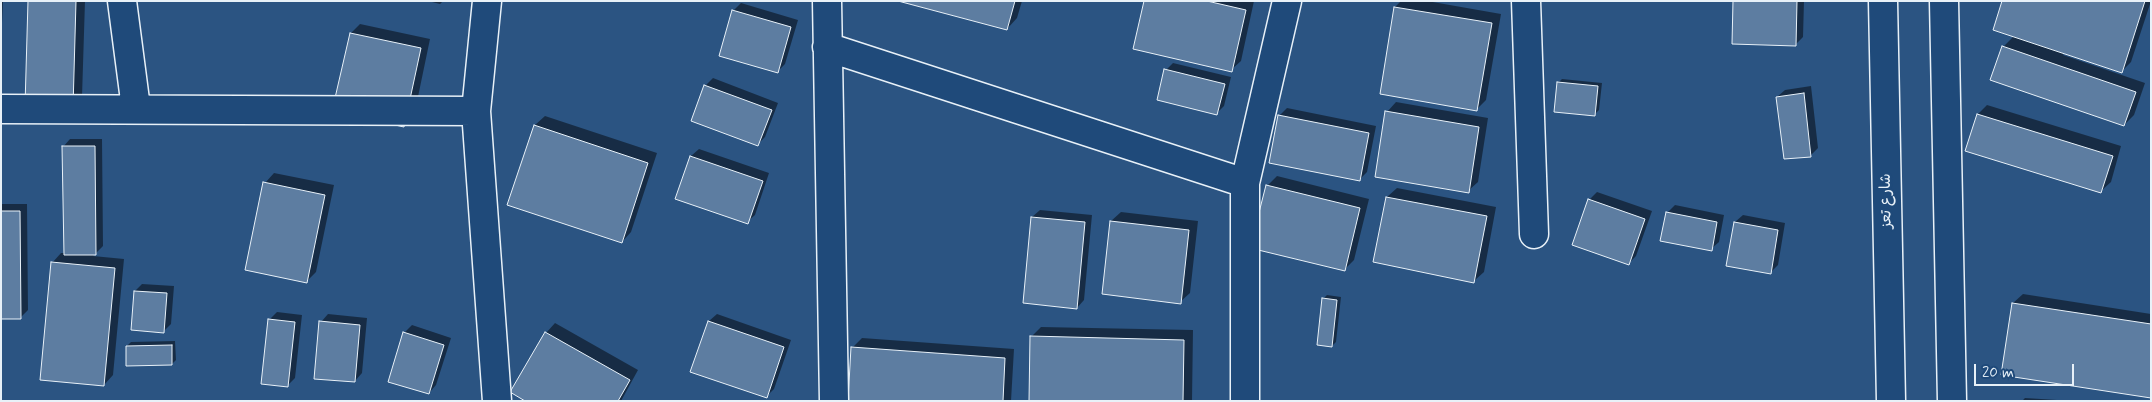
<!DOCTYPE html>
<html>
<head>
<meta charset="utf-8">
<style>
	body { margin:0 }
	#map { position:relative; width:2152px; height:402px; overflow:hidden; background:#2b5482; font-family:Mynerve,sans-serif }
	canvas { display:block }
	.frame { position:absolute; inset:0; border:2px solid #e8f1f8; pointer-events:none }
	.scale { position:absolute; left:1974px; top:364px; width:100px; height:22px; box-sizing:border-box; border:2px solid #e8f1f8; border-top:0; padding-left:6px; font-size:15px; line-height:18px; white-space:nowrap; color:#e8f1f8; -webkit-text-stroke:4px #1f4a7a; paint-order:stroke }
</style>
</head>
<body>
<div id="map">
<canvas width="2152" height="402"></canvas>
<div class="frame"></div>
<div class="scale">20 m</div>
</div>
<script>
const context = document.querySelector('canvas').getContext('2d');
context.lineJoin = 'round';
function fill(path, color) { context.fillStyle = color; context.fill(path, 'evenodd'); }
const poly = rows => new Path2D(rows.map(r => 'M' + r).join(''));
function strokePath(path, color, width, dash) { context.strokeStyle = color; context.lineWidth = width; context.lineCap = dash ? 'butt' : 'round'; context.setLineDash(dash || []); context.stroke(path); }
function drawText(font, color, halo, rows, align = 'center') {
  context.font = font + ' Mynerve,"Playpen Sans Arabic",sans-serif'; context.lineWidth = 4.5; context.setLineDash([]); context.textBaseline = 'middle'; context.strokeStyle = halo; context.fillStyle = color; for (const [text, x, y, turn = 0] of rows) {
    context.save(); context.translate(x, y); context.rotate((+turn || 0) * Math.PI / 180); context.textAlign = isNaN(turn) ? turn : align; if (halo) context.strokeText(text, 0, 0); context.fillText(text, 0, 0); context.restore();
  }
}
const shadow = poly([
	[1,1,3,1,1,45],
	[29,1,85,1,82,97,72,107],
	[428,1,443,1,440,4],
	[903,1,1022,1,1017,18,1007,29],
	[1145,1,1254,1,1241,61,1231,70],
	[1401,1,1427,1,1501,14,1486,100,1476,110,1381,93,1395,7],
	[1734,1,1804,1,1803,37,1796,44],
	[2004,1,2151,1,2131,62,2121,72,2064,52,2063,55,2145,83,2134,115,2124,125,2003,47,2014,36],
	[741,3,798,20,785,64,778,71,733,11],
	[360,24,430,39,414,116,404,125,334,110,351,33],
	[1173,63,1231,77,1224,106,1216,114,1166,70],
	[713,78,778,103,765,137,758,144,705,86],
	[1562,79,1602,83,1599,110,1595,114,1558,83],
	[1811,86,1818,148,1811,155,1777,97,1785,90],
	[1396,102,1488,118,1478,182,1468,191,1387,112],
	[1987,105,2121,146,2111,182,2101,191,1978,114],
	[1287,108,1376,126,1367,172,1360,179,1279,116],
	[545,116,657,153,631,232,622,242,509,204,535,125],
	[70,139,102,139,103,246,93,256,124,259,113,375,104,385,52,263,61,253,65,253,63,147],
	[699,149,769,173,755,215,747,222,677,198,691,156],
	[274,173,334,185,316,272,307,281,265,183],
	[1277,176,1369,199,1354,260,1344,270,1267,186],
	[1397,188,1496,207,1484,272,1474,281,1375,261,1387,197],
	[1597,192,1652,211,1636,256,1629,263,1589,200],
	[1,204,27,204,28,310,21,317,1,317],
	[1675,205,1724,215,1719,242,1711,249,1667,213],
	[1040,210,1092,215,1084,300,1077,308,1032,217],
	[1121,212,1198,221,1190,293,1180,302,1111,221],
	[1743,215,1785,223,1778,265,1770,273,1735,222],
	[142,284,174,286,171,324,163,332,135,291],
	[2023,294,2151,314,2151,397,2013,303],
	[1327,295,1341,297,1336,342,1332,346,1323,299],
	[277,312,302,315,295,378,288,385,269,320],
	[328,314,367,318,362,373,355,381,321,322],
	[717,314,791,340,774,389,766,397,709,321],
	[555,323,638,370,621,401,527,401,546,333],
	[412,325,451,338,436,385,429,393,404,333],
	[1041,327,1193,330,1192,401,1030,401,1031,337],
	[862,338,1014,349,1011,401,849,401,852,348],
	[175,341,176,360,172,364,127,346,131,342],
	[2025,398,2073,401,2022,401]
]);
const building = poly([
	[28,1,76,1,73,108,25,106,28,1],
	[898,1,1015,1,1007,30,898,1],
	[1144,1,1207,1,1246,10,1232,72,1133,49,1144,1],
	[1733,1,1797,1,1796,46,1732,44,1733,1],
	[2002,1,2145,1,2122,73,1993,30,2002,1],
	[1394,7,1492,23,1477,111,1380,94,1394,7],
	[732,10,791,27,778,73,719,56,732,10],
	[350,33,421,48,404,127,332,111,350,33],
	[2002,46,2136,92,2124,126,1990,80,2002,46],
	[1164,69,1225,84,1217,115,1157,100,1164,69],
	[1557,82,1598,86,1595,116,1554,112,1557,82],
	[704,85,772,110,758,146,691,121,704,85],
	[1804,93,1811,157,1784,159,1776,97,1804,93],
	[1385,111,1479,127,1469,193,1375,177,1385,111],
	[1977,114,2113,156,2101,193,1965,151,1977,114],
	[1278,115,1369,133,1360,181,1269,163,1278,115],
	[534,125,648,163,622,243,507,205,534,125],
	[62,146,95,146,96,255,64,255,62,146],
	[690,156,763,181,748,224,675,199,690,156],
	[263,182,325,195,307,283,245,270,263,182],
	[1266,185,1360,208,1345,271,1250,248,1266,185],
	[1386,197,1487,216,1474,283,1373,262,1386,197],
	[1588,199,1645,219,1629,265,1572,245,1588,199],
	[1,211,20,211,21,319,1,319,1,211],
	[1666,212,1717,222,1712,251,1660,241,1666,212],
	[1031,217,1085,222,1077,309,1023,303,1031,217],
	[1110,221,1189,230,1181,304,1102,294,1110,221],
	[1734,222,1778,230,1771,274,1726,266,1734,222],
	[51,262,115,268,104,386,40,380,51,262],
	[134,291,167,293,164,333,131,330,134,291],
	[1322,298,1337,300,1332,347,1317,345,1322,298],
	[2012,303,2151,324,2151,398,2001,375,2012,303],
	[268,319,295,322,288,387,261,384,268,319],
	[319,321,360,325,355,382,314,379,319,321],
	[708,321,784,347,767,398,690,372,708,321],
	[403,332,444,345,429,394,388,382,403,332],
	[545,332,630,380,618,401,525,401,510,392,545,332],
	[1030,336,1184,340,1183,401,1029,401,1030,336],
	[172,345,172,365,126,366,126,346,172,345],
	[851,347,1005,358,1003,401,848,401,851,347]
]);
const street = poly([
	[122,1,136,108],
	[487,1,476,111,497,401],
	[827,1,834,401],
	[1526,1,1534,234],
	[827,47,1245,183],
	[1,109,476,111],
	[1245,401,1245,183,1287,1]
]);
const highway = poly([
	[1883,1,1891,401],
	[1944,1,1952,401]
]);
const streetNames = [
	["شارع تعز",1887,201,-91]
];
fill(shadow, '#0007');
fill(building, '#5d7da1');
strokePath(building, '#e8f1f8', 1);
strokePath(street, '#e8f1f8', 31);
strokePath(highway, '#e8f1f8', 31);
strokePath(street, '#1f4a7a', 28);
strokePath(highway, '#1f4a7a', 28);
drawText('15px', '#e8f1f8', '#1f4a7a', streetNames);
</script>
</body>
</html>
